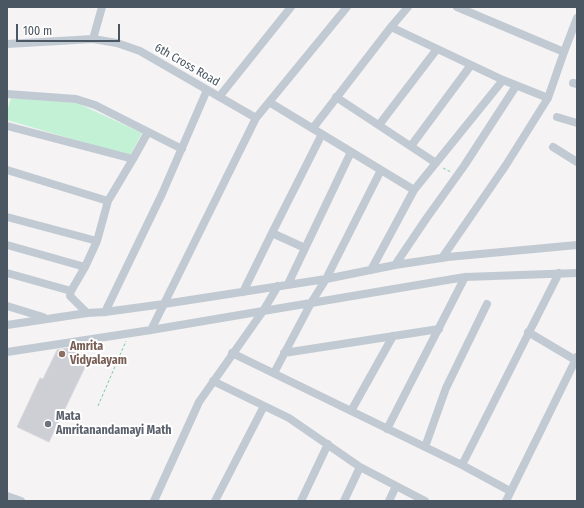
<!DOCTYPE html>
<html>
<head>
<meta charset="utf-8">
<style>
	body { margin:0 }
	#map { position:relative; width:584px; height:508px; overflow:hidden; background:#f5f3f3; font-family:"Fira Sans Condensed",sans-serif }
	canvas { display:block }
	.frame { position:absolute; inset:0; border:8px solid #4a5661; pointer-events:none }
	.scale { position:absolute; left:16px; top:24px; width:104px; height:18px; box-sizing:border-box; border:2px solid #4a5661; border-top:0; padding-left:5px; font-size:12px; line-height:14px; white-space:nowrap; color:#4a5661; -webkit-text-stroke:3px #fff; paint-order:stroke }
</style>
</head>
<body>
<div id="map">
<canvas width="584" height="508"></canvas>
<div class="frame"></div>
<div class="scale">100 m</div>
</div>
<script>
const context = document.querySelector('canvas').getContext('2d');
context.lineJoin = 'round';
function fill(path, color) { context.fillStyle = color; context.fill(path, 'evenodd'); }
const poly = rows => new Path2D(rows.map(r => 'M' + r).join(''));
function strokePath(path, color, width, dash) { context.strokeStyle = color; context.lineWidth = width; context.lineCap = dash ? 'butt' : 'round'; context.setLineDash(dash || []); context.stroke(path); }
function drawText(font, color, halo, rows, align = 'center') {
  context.font = font + ' "Fira Sans Condensed",sans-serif'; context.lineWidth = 4; context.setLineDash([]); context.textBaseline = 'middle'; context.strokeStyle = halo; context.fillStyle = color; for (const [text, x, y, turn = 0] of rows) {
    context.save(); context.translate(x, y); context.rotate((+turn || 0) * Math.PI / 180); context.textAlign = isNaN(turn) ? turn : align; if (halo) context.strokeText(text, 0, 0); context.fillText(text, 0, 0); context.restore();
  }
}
const green = poly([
	[11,98,77,103,142,133,130,156,7,120,7,111]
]);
const building = poly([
	[67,348,89,359,49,442,17,427,40,378,43,379,57,350,67,348]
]);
const path = poly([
	[443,168,451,172],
	[98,406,126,341]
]);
const street = poly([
	[457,7,564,52],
	[391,27,503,80,548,98],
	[93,39,102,7],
	[7,44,93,39,117,43,140,51,256,118],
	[573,83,577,84],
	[7,94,76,99,95,105,182,149],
	[219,97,291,7],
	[336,97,436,163],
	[269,102,414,190],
	[557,117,577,123],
	[379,125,437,49],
	[7,126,133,159],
	[313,128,391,27,408,7],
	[411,146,471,65],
	[553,147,577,162],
	[7,170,108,201],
	[7,217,97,241],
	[272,233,305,248],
	[7,245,85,267],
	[442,258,506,165,548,98,564,52,577,18],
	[395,265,426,219,464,166,516,86],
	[371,270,414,190,503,80],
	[7,273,71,291],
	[288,284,351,152],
	[243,292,272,233,322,134],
	[7,306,43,317],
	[105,312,162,194,207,90],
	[87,313,70,296,71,291,85,267,97,241,108,201,133,159,148,132],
	[7,325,87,313,105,312,164,304,326,279,395,265,448,257,577,245],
	[151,330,256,118,347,7],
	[528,332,577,361],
	[7,352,151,330,263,311,311,303,465,277,577,273],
	[232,353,462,465,510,491],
	[284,353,439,329],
	[274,373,311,303,326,279,381,170],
	[213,381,289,418,360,467,425,501],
	[351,411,393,336],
	[387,429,465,277],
	[425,447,446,388,487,304],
	[462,465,559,273],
	[7,496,21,501],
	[154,501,199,402,263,311,278,286],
	[215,501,264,406],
	[301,501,328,444],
	[344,501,360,467],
	[389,501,396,486],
	[506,501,577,357]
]);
const markers = [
	[62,354,4,"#8d6e63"],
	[48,424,4,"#6b7280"]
];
const streetNames = [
	["6th Cross Road",187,65,30]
];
const educationNames = [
	["Amrita",70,347],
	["Vidyalayam",70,361]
];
const worshipNames = [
	["Mata",56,417],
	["Amritanandamayi Math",56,431]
];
fill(green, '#c3f1d5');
fill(building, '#cdcfd5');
strokePath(building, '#d7d9de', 1);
strokePath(path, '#7ad0a6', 1, [3, 2]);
strokePath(street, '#c1cad2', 8);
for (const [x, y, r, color] of markers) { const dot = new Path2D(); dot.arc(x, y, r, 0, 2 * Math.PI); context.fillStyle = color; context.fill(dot); strokePath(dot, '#fff', 1.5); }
drawText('12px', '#4a5661', '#fff', streetNames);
drawText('bold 12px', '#785e54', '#fff', educationNames, 'left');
drawText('bold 12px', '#5b616d', '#fff', worshipNames, 'left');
</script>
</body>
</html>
